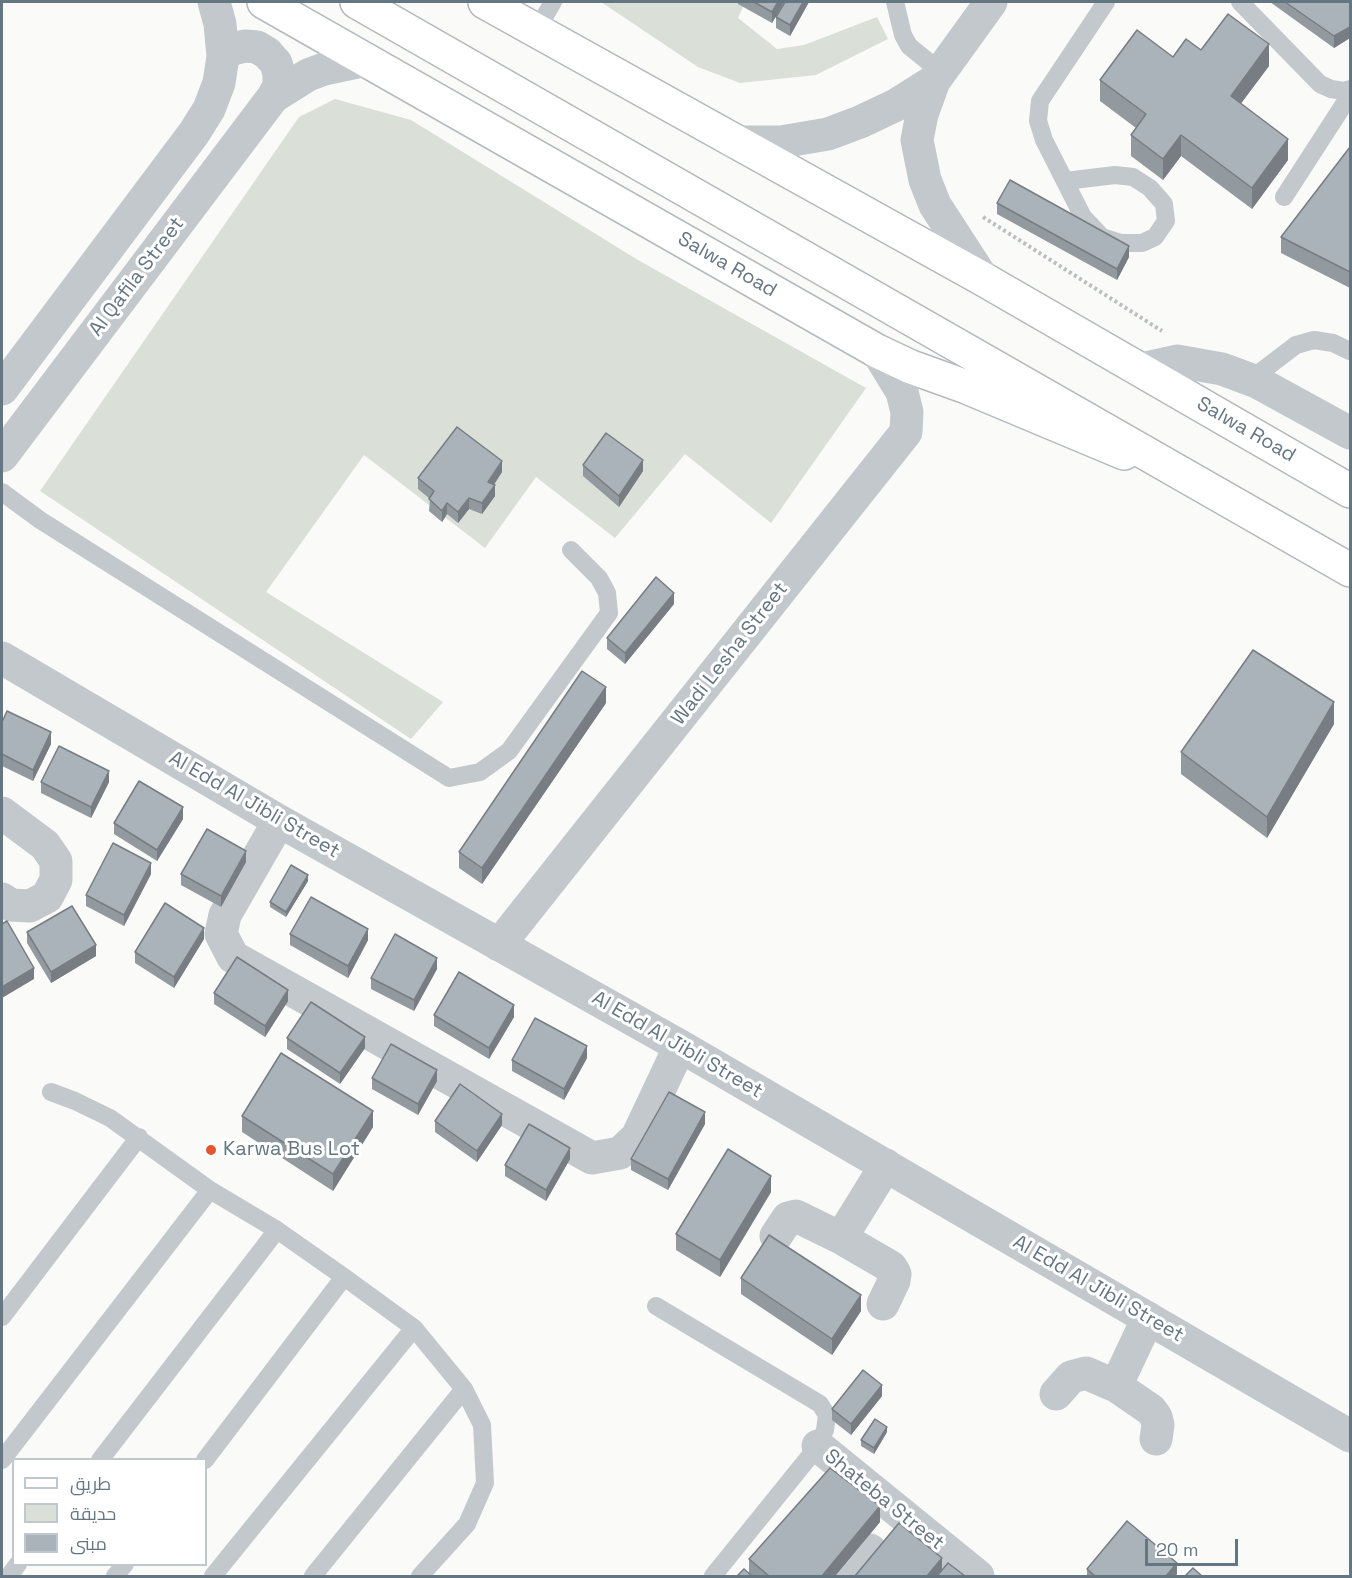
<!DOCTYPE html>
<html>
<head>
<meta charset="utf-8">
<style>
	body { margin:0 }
	#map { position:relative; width:1352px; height:1578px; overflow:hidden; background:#fafaf8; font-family:"Space Grotesk",Cairo,sans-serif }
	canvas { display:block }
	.frame { position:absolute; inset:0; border:3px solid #657683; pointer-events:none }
	.legend { position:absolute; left:12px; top:1458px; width:195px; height:108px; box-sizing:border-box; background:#fff; border:2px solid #c1c8cd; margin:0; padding:8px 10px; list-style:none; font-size:18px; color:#657683 }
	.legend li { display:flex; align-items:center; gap:12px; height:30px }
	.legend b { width:30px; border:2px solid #c1c8cd }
	.scale { position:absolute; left:1145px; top:1539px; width:93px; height:27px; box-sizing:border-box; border:3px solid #657683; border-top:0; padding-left:8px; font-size:18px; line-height:21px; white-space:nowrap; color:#657683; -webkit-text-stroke:4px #fff; paint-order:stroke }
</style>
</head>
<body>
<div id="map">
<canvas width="1352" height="1578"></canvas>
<div class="frame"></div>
<ul class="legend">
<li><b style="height:8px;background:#fff"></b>طريق</li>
<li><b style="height:16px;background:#dadfd7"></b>حديقة</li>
<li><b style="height:16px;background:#aab3b9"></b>مبنى</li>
</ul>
<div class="scale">20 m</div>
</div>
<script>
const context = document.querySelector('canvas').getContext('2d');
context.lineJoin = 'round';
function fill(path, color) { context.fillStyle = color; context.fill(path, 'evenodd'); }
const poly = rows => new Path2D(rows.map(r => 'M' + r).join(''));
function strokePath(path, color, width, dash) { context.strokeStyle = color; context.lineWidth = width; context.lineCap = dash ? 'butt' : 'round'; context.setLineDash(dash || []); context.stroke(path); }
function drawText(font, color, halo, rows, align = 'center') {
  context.font = font + ' "Space Grotesk",sans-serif'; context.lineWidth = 6; context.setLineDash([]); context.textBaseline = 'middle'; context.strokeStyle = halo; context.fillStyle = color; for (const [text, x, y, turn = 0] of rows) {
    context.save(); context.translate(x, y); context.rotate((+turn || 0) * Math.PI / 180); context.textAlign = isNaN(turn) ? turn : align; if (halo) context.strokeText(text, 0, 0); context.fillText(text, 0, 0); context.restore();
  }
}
const green = poly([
	[601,2,745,2,738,18,777,49,804,45,877,17,888,39,816,75,740,83,698,67],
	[335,99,411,120,638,260,866,388,771,523,685,454,615,538,536,477,485,548,364,455,266,592,443,702,411,739,40,491,299,117]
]);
const path = poly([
	[983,217,1162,331]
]);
const service = poly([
	[895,2,903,35,909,46,941,72],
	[1240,2,1320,84,1331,89,1344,91,1350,89],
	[536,31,553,2],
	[1065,181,1115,175,1133,177,1150,188,1164,204,1166,221,1155,237,1142,243,1121,243,1102,237,1083,217,1044,140,1038,121,1040,101,1106,2],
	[1284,197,1350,95],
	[1250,380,1296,345,1314,340,1333,343,1350,351],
	[2,492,40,520,449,778,480,772,509,751,609,613,607,593,599,578,571,550],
	[51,1092,75,1101,110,1118,210,1190,277,1230,344,1277,414,1328,464,1389,482,1425,485,1483,467,1524,420,1576],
	[656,1306,820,1404,827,1415,825,1430,818,1446,713,1576],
	[2,1317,139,1137],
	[2,1460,210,1190],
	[100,1460,277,1230],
	[205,1460,344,1277],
	[9,1576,18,1564],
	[115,1576,125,1564],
	[213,1576,414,1328],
	[313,1576,464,1389]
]);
const minor = poly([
	[223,56,233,49,245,46,257,47,267,53,276,63,279,74,279,86,273,97],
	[734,142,781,142,828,134,860,122,896,105,934,81],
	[983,279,935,205,925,180,917,140,922,114,934,81,991,2],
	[1141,369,1177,361,1222,369,1257,382,1350,433],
	[2,389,194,133,209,109,219,83,223,56,220,24,214,2],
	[2,456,273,97,308,75,324,69,366,60],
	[2,658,279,821,680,1046,1350,1436],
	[2,813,45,845,56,861,56,880,47,897,30,906,11,905,2,899],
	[279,821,225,915,221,934,233,957,592,1158,620,1153,637,1137,680,1046],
	[499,945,906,432,907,412,902,392,877,351],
	[776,1236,788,1218,796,1216,841,1238,891,1267,895,1274,894,1281,883,1304],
	[841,1238,886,1165],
	[1116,1386,1148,1318],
	[1056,1394,1071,1377,1086,1373,1116,1386,1151,1410,1156,1417,1158,1425,1156,1439],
	[818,1446,978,1576],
	[845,1576,870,1550]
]);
const secondary = poly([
	[264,2,877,351,911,367,964,386,1124,453]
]);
const motorway = poly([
	[357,2,1350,570],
	[485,2,983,279,1350,491]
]);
const wall = poly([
	[738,2,784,2,772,23,738,4],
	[809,2,790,36,776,28,776,17],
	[1270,2,1350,2,1350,38,1334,48],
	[1201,50,1269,66,1241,103,1288,160,1252,209,1181,156,1163,180,1131,156,1131,135,1136,128,1100,101,1100,80,1173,57],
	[1350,147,1350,288,1281,253,1281,237],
	[997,203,1129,257,1117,280,997,214],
	[583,465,643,471,619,507,583,476],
	[502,472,494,485,495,496,482,514,469,509,458,523,447,514,442,522,429,511,430,499,418,489,418,478],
	[674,604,625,664,607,649,607,638],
	[606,703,482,884,459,868,459,852],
	[2,722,51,744,33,781,2,766],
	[1334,724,1267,838,1181,774,1181,752],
	[41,782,109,782,91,818,41,793],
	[183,819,157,861,114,834,114,823],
	[246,862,221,907,181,885,181,874],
	[151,874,124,926,86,906,86,895],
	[308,881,286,917,270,907,270,902],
	[27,932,96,956,51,983,27,943],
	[290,934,368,940,348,978,290,945],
	[204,939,174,988,135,963,135,952],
	[437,969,414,1011,371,989,371,978],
	[214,993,288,1001,265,1037,214,1004],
	[434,1015,514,1017,489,1059,434,1026],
	[287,1038,365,1048,340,1084,287,1049],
	[587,1058,564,1100,512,1071,512,1060],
	[372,1078,437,1081,418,1115,372,1089],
	[242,1116,373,1127,333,1191,242,1132],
	[435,1121,502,1125,477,1162,435,1132],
	[705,1124,668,1190,631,1170,631,1159],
	[570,1159,546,1201,505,1176,505,1165],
	[771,1192,720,1277,676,1250,676,1234],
	[741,1278,861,1311,832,1355,741,1294],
	[882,1396,851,1435,832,1420,832,1409],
	[887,1432,874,1454,861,1446,861,1440],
	[880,1522,835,1576,737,1576,749,1573,749,1559],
	[1087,1569,1177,1574,1175,1576,1087,1576]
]);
const shadedWall = poly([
	[778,2,784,2,772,23,772,12],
	[803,2,809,2,790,36,790,25],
	[1350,27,1350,38,1334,48,1334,36],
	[1269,44,1269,66,1231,117,1231,96],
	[1181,135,1181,156,1163,180,1163,159],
	[1288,139,1288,160,1252,209,1252,188],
	[1129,246,1129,257,1117,280,1117,269],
	[643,460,643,471,619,507,619,496],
	[502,461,502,472,488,493,488,482],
	[495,485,495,496,482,514,482,503],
	[469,498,469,509,458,523,458,512],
	[447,503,447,514,442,522,442,511],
	[674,593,674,604,625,664,625,653],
	[606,687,606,703,482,884,482,868],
	[1334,702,1334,724,1267,838,1267,817],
	[51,732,51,744,33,781,33,770],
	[109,771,109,782,91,818,91,807],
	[183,807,183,819,157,861,157,850],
	[246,851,246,862,221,907,221,896],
	[151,863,151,874,124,926,124,915],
	[308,875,308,881,286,917,286,912],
	[204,928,204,939,174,988,174,977],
	[368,929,368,940,348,978,348,966],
	[96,945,96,956,51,983,51,972],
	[437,958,437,969,414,1011,414,1000],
	[34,968,34,979,2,998,2,987],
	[288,990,288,1001,265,1037,265,1026],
	[514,1005,514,1017,489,1059,489,1048],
	[365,1037,365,1048,340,1084,340,1073],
	[587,1046,587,1058,564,1100,564,1089],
	[437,1070,437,1081,418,1115,418,1104],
	[373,1111,373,1127,333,1191,333,1174],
	[705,1112,705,1124,668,1190,668,1179],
	[502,1114,502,1125,477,1162,477,1151],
	[570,1148,570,1159,546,1201,546,1190],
	[771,1176,771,1192,720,1277,720,1260],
	[861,1295,861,1311,832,1355,832,1339],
	[882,1385,882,1396,851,1435,851,1424],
	[887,1427,887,1432,874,1454,874,1448],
	[880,1506,880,1522,835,1576,822,1576],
	[942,1558,942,1575,940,1576,927,1576],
	[1177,1563,1177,1574,1175,1576,1166,1576]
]);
const building = poly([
	[754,2,778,2,772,12,754,2],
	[785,2,803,2,790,25,776,17,785,2],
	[1285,2,1350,2,1350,27,1334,36,1285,2],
	[1228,14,1269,44,1231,96,1288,139,1252,188,1181,135,1163,159,1131,135,1146,114,1100,80,1137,30,1173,57,1186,39,1201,50,1228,14],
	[1350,147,1350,272,1281,237,1350,147],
	[1010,180,1129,246,1117,269,997,203,1010,180],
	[457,427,502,461,488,482,495,485,482,503,469,498,458,512,447,503,442,511,429,499,434,491,418,478,457,427],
	[606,433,643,460,619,496,583,465,606,433],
	[656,577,674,593,625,653,607,638,656,577],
	[1253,650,1334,702,1267,817,1181,752,1253,650],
	[582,671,606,687,482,868,459,852,582,671],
	[7,711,51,732,33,770,2,754,2,722,7,711],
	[59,746,109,771,91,807,41,782,59,746],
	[139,781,183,807,157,850,114,823,139,781],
	[207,829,246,851,221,896,181,874,207,829],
	[113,843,151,863,124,915,86,895,113,843],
	[291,865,308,875,286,912,270,902,291,865],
	[311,897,368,929,348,966,290,934,311,897],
	[165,903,204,928,174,977,135,952,165,903],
	[72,906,96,945,51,972,27,932,72,906],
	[7,921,34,968,2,987,2,924,7,921],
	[395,934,437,958,414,1000,371,978,395,934],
	[237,957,288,990,265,1026,214,993,237,957],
	[459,972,514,1005,489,1048,434,1015,459,972],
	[311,1002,365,1037,340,1073,287,1038,311,1002],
	[535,1018,587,1046,564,1089,512,1060,535,1018],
	[391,1044,437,1070,418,1104,372,1078,391,1044],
	[281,1053,373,1111,333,1174,242,1116,281,1053],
	[460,1084,502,1114,477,1151,435,1121,460,1084],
	[669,1092,705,1112,668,1179,631,1159,669,1092],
	[529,1124,570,1148,546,1190,505,1165,529,1124],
	[728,1149,771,1176,720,1260,676,1234,728,1149],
	[769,1235,861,1295,832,1339,741,1278,769,1235],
	[863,1370,882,1385,851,1424,832,1409,863,1370],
	[875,1419,887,1427,874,1448,861,1440,875,1419],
	[830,1468,880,1506,822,1576,769,1576,749,1559,830,1468],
	[1127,1521,1177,1563,1166,1576,1095,1576,1087,1569,1127,1521],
	[899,1523,942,1558,927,1576,855,1576,899,1523],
	[948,1563,965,1576,937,1576,948,1563],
	[1193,1568,1202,1576,1185,1576,1193,1568],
	[744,1569,752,1576,737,1576,744,1569]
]);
const markers = [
	[211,1150,6,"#e4572e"]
];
const streetNames = [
	["Salwa Road",727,265,30],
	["Al Qafila Street",137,277,-53],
	["Salwa Road",1246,430,30],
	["Wadi Lesha Street",730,654,-52],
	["Al Edd Al Jibli Street",254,805,30],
	["Al Edd Al Jibli Street",677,1045,30],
	["Al Edd Al Jibli Street",1098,1289,30],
	["Shateba Street",884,1500,39]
];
const poiNames = [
	["Karwa Bus Lot",223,1150]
];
fill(green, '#dadfd7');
strokePath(secondary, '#b3babf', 36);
strokePath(motorway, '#b4b9bd', 36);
strokePath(path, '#bbbfc2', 4, [3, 3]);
strokePath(service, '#c3c8cc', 18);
strokePath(minor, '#c3c8cc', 33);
strokePath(secondary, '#fff', 33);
strokePath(motorway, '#fff', 33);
fill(wall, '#929a9f');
fill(shadedWall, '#777d82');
fill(building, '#aab3b9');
strokePath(building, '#777d82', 1.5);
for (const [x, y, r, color] of markers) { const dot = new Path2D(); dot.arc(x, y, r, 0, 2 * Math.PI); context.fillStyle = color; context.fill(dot); strokePath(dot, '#fff', 2); }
drawText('20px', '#657683', '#fff', streetNames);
drawText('20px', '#657683', '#fff', poiNames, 'left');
</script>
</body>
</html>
